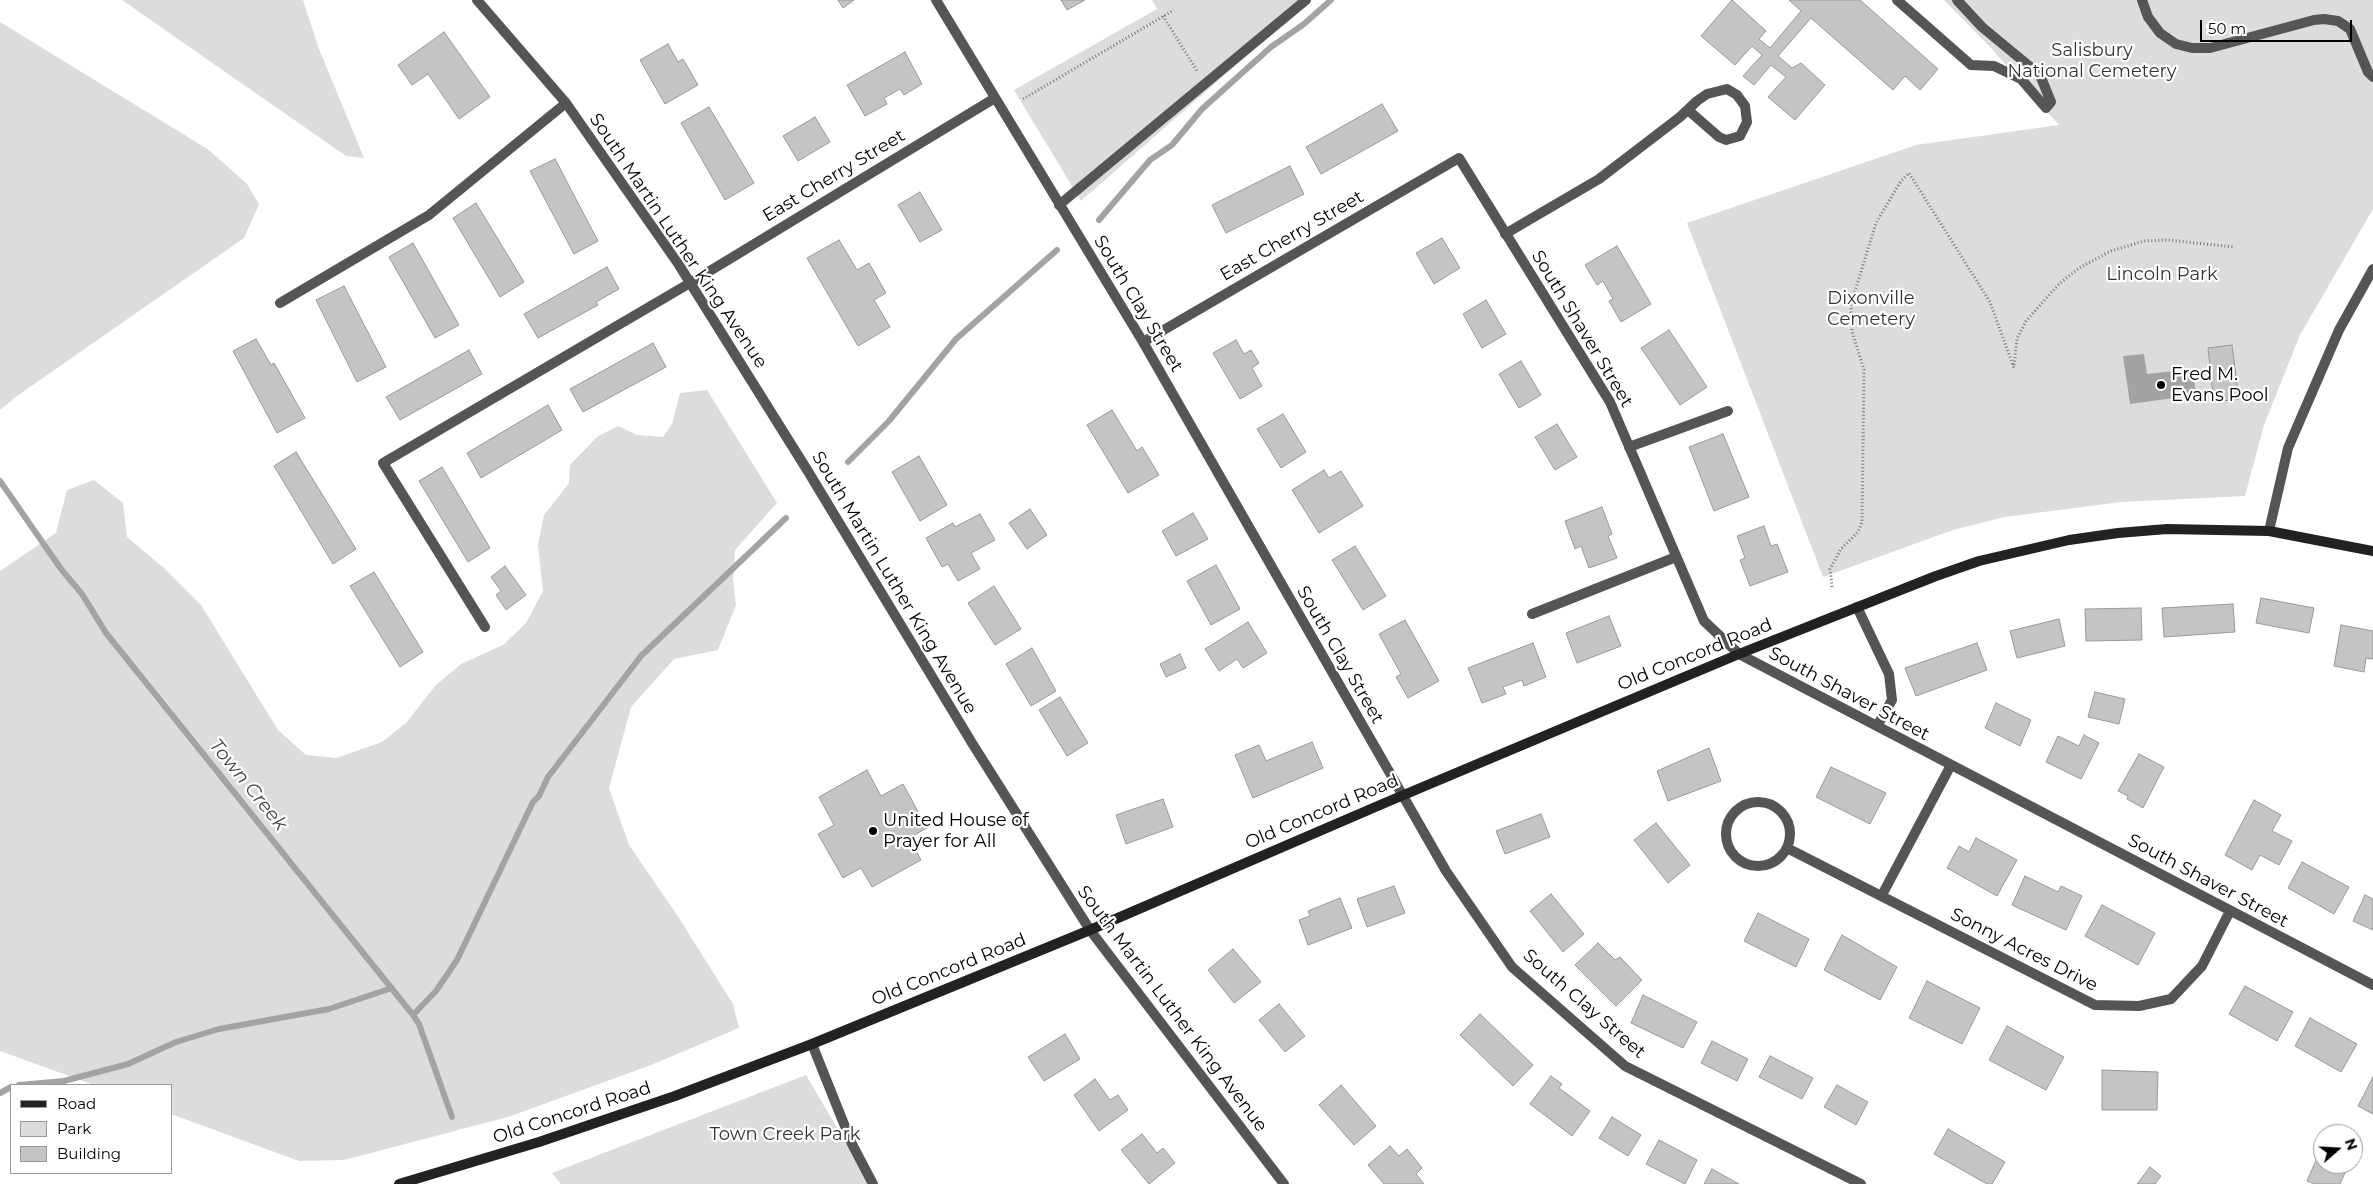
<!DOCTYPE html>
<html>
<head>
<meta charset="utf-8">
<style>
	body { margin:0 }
	#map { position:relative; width:2373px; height:1184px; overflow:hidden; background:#fff; font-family:Montserrat,sans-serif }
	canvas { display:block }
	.legend { position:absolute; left:10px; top:1084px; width:162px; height:90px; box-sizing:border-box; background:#fff; border:1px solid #999; margin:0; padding:6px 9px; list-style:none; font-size:15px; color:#000 }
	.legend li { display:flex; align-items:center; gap:10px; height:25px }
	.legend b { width:25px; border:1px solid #999 }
	.north { position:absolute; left:2313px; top:1124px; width:50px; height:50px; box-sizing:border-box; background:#fff; border:1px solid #999; border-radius:50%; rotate:71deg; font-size:14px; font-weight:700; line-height:20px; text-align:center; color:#000 }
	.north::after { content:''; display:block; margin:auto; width:18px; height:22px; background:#000; clip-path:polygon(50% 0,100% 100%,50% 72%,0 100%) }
	.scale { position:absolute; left:2200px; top:20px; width:152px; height:22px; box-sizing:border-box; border:2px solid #000; border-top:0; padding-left:6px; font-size:15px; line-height:18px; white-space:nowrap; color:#000; -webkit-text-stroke:4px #fff; paint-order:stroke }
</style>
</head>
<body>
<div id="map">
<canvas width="2373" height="1184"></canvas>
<ul class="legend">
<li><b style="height:6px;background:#222"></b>Road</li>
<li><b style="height:14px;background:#dcdcdc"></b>Park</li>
<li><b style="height:14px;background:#c4c4c4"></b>Building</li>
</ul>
<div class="north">N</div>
<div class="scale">50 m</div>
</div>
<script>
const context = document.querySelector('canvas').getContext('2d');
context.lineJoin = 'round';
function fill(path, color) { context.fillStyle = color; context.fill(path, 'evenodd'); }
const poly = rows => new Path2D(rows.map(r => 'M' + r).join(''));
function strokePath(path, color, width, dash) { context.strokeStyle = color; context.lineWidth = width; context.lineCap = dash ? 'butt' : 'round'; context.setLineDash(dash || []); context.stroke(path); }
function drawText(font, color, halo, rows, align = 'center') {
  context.font = font + ' Montserrat,sans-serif'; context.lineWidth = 4.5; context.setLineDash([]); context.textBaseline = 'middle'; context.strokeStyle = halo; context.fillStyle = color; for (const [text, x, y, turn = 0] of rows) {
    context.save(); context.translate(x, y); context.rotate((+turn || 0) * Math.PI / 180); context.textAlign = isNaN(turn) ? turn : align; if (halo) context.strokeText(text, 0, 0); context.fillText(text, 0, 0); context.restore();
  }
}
const green = poly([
	[122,0,303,0,319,49,364,158,346,156],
	[1152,0,1310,0,1081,201,1014,90,1157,9],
	[1944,0,2373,0,2373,209,2300,335,2264,425,2245,496,2121,502,2005,517,1953,530,1823,577,1687,223,1916,145,2059,125,1991,48],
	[0,22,209,150,247,184,259,204,244,238,17,396,0,410],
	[707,390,777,503,735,550,733,580,736,605,718,650,674,659,631,707,609,788,629,845,677,915,733,1004,739,1028,651,1065,508,1117,344,1160,299,1161,171,1114,171,1085,94,1085,0,1051,0,571,56,533,67,490,94,480,123,503,127,537,165,569,201,605,278,730,306,755,336,758,382,742,406,723,436,685,461,664,503,645,526,623,543,591,538,545,544,515,569,483,570,465,598,436,618,426,637,435,663,437,672,424,680,393],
	[806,1075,870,1184,561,1184,552,1173]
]);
const water = poly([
	[2144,354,2147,374,2193,369,2196,395,2130,404,2123,356]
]);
const stream = poly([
	[1099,220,1150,160,1172,145,1202,109,1271,47,1304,24,1331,0],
	[848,462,889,421,956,339,1057,250],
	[0,481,61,569,82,594,106,633,413,1015,419,1024,452,1117],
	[413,1015,436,991,457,960,533,802,539,796,548,777,641,656,786,518],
	[19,1085,64,1081,128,1064,176,1042,219,1029,329,1009,392,988],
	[0,1093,11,1087]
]);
const building = poly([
	[838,0,854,0,843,8,838,0],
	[1061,0,1085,0,1067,10,1061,0],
	[1732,0,1766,31,1759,39,1770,48,1801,11,1789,0,1860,0,1938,69,1920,90,1905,76,1893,90,1811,18,1778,56,1792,68,1801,63,1825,85,1795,120,1768,97,1786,77,1771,65,1754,85,1743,76,1762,55,1752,46,1735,65,1701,36,1732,0],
	[444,32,490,97,459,119,428,74,412,85,398,65,444,32],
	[668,44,678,62,683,59,698,85,665,104,640,60,668,44],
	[905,52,922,84,904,95,900,89,884,98,887,104,865,116,847,85,905,52],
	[1382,104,1398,131,1321,174,1306,147,1382,104],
	[709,107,754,183,725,200,681,123,709,107],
	[815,117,830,142,798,161,783,136,815,117],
	[555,159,598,241,574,254,530,171,555,159],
	[1290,166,1304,194,1226,233,1212,205,1290,166],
	[920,192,942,230,920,242,898,205,920,192],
	[476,203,524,282,500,297,453,218,476,203],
	[1442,238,1460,268,1434,284,1416,253,1442,238],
	[839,240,857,270,869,263,886,293,874,300,890,327,858,346,807,258,839,240],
	[413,243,459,325,435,338,389,257,413,243],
	[1617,246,1651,304,1621,322,1609,301,1613,299,1603,281,1597,285,1585,265,1617,246],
	[607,267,619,289,596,302,598,305,538,338,524,314,607,267],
	[344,286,386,367,357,382,316,300,344,286],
	[1486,300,1506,334,1482,348,1463,314,1486,300],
	[1669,330,1707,387,1680,405,1641,348,1669,330],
	[256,339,271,365,274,363,305,418,277,433,233,351,256,339],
	[1236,340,1244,354,1251,350,1259,363,1252,368,1262,386,1240,399,1213,353,1236,340],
	[653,343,666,367,583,412,570,389,653,343],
	[2232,345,2239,399,2214,402,2208,348,2232,345],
	[469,350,482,374,400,420,386,397,469,350],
	[1521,361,1541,395,1519,408,1499,374,1521,361],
	[548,405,562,430,481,478,467,453,548,405],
	[1112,410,1137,451,1142,447,1159,475,1128,493,1087,425,1112,410],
	[1283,414,1306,452,1281,468,1257,429,1283,414],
	[1557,424,1577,457,1555,470,1535,437,1557,424],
	[1723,434,1749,497,1714,511,1689,447,1723,434],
	[296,452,356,549,333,564,274,466,296,452],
	[919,456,947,505,920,521,892,472,919,456],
	[442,467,490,548,468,562,419,481,442,467],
	[1324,470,1329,478,1341,471,1363,506,1319,533,1292,490,1324,470],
	[1602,507,1612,534,1608,536,1617,558,1589,568,1581,546,1575,549,1565,521,1602,507],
	[1030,509,1047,535,1027,549,1009,523,1030,509],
	[1193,513,1208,539,1176,556,1162,531,1193,513],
	[980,514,995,540,971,553,980,569,958,581,948,564,942,567,926,538,953,523,955,527,980,514],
	[1764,526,1771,546,1777,544,1788,572,1750,586,1740,560,1745,558,1737,536,1764,526],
	[1355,546,1386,596,1363,610,1332,560,1355,546],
	[1216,565,1240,609,1211,625,1187,581,1216,565],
	[505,566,526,595,506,610,496,595,501,591,491,577,505,566],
	[374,572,423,652,400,667,350,586,374,572],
	[994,586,1021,629,995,645,968,603,994,586],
	[2261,598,2314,608,2309,633,2256,623,2261,598],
	[2233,604,2235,632,2164,637,2162,608,2233,604],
	[2141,608,2142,640,2086,641,2085,609,2141,608],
	[1609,616,1621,646,1577,663,1566,633,1609,616],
	[2059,619,2065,646,2017,658,2010,631,2059,619],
	[1405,620,1439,681,1408,698,1396,677,1401,674,1379,634,1405,620],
	[1248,622,1267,653,1243,668,1237,659,1219,671,1205,649,1248,622],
	[2341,625,2373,631,2373,659,2366,658,2364,672,2334,666,2341,625],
	[1533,643,1546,677,1524,686,1522,680,1503,687,1506,694,1482,703,1468,668,1533,643],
	[1977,643,1987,670,1916,696,1905,668,1977,643],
	[1032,648,1056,691,1031,706,1006,664,1032,648],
	[1180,654,1186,668,1166,677,1160,664,1180,654],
	[2095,692,2125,699,2119,724,2088,717,2095,692],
	[1060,697,1088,743,1067,756,1039,710,1060,697],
	[1996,703,2031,720,2020,746,1985,728,1996,703],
	[2084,735,2099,743,2081,779,2046,762,2058,736,2079,746,2084,735],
	[1312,742,1323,768,1253,798,1235,755,1259,745,1266,761,1312,742],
	[1709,748,1721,781,1668,801,1657,771,1709,748],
	[2139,754,2164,767,2143,808,2127,799,2128,796,2118,791,2139,754],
	[1831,767,1886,793,1870,824,1816,797,1831,767],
	[867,770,881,796,903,784,927,828,909,838,921,860,872,887,861,868,843,878,818,834,834,825,819,797,867,770],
	[1163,799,1173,827,1126,844,1116,815,1163,799],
	[2254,800,2281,815,2272,831,2292,841,2279,865,2260,855,2252,870,2225,855,2254,800],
	[1541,814,1550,837,1505,854,1496,831,1541,814],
	[1656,823,1690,865,1668,883,1634,840,1656,823],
	[1976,838,2017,860,1997,896,1947,868,1959,846,1969,852,1976,838],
	[2302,862,2349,887,2334,914,2288,888,2302,862],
	[2025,876,2058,892,2061,886,2082,896,2066,930,2012,905,2025,876],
	[1394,886,1405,913,1367,927,1357,899,1394,886],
	[1551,894,1584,934,1563,952,1530,911,1551,894],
	[2365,895,2373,899,2373,930,2353,921,2365,895],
	[1340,898,1352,928,1308,945,1299,920,1310,916,1308,911,1340,898],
	[2102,905,2155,933,2138,965,2085,936,2102,905],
	[1758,913,1809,939,1796,967,1744,941,1758,913],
	[1842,935,1897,967,1880,1000,1824,970,1842,935],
	[1598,943,1615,960,1620,957,1642,980,1616,1006,1575,965,1598,943],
	[1233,949,1261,982,1234,1003,1208,970,1233,949],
	[1927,981,1980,1008,1962,1044,1909,1018,1927,981],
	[2245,986,2293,1012,2277,1041,2229,1014,2245,986],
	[1643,995,1697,1022,1683,1048,1631,1023,1643,995],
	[1279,1004,1305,1036,1285,1052,1259,1020,1279,1004],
	[1480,1014,1533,1065,1513,1086,1460,1035,1480,1014],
	[2310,1018,2357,1044,2341,1072,2295,1046,2310,1018],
	[2007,1026,2064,1057,2046,1090,1989,1060,2007,1026],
	[1065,1034,1080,1059,1044,1081,1028,1057,1065,1034],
	[1712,1041,1748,1059,1737,1081,1701,1063,1712,1041],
	[1770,1056,1813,1078,1802,1099,1759,1077,1770,1056],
	[2102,1070,2158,1072,2157,1110,2102,1110,2102,1070],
	[1551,1076,1562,1084,1559,1088,1590,1111,1572,1136,1530,1104,1551,1076],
	[2373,1077,2373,1114,2358,1106,2373,1077],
	[1095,1079,1110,1100,1118,1095,1128,1110,1099,1131,1074,1095,1095,1079],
	[1341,1085,1376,1126,1354,1145,1319,1105,1341,1085],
	[1837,1085,1868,1102,1856,1125,1824,1107,1837,1085],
	[1612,1117,1641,1135,1628,1156,1599,1138,1612,1117],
	[1948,1129,2005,1162,1992,1184,1987,1184,1934,1154,1948,1129],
	[1142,1134,1157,1153,1163,1148,1175,1163,1149,1184,1121,1150,1142,1134],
	[1659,1140,1697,1160,1685,1184,1646,1164,1659,1140],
	[2323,1144,2323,1164,2349,1164,2340,1184,2314,1184,2307,1181,2323,1144],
	[1390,1146,1399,1156,1407,1149,1422,1168,1416,1174,1424,1184,1384,1184,1368,1165,1390,1146],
	[2150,1167,2161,1176,2155,1184,2137,1184,2150,1167],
	[1712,1169,1739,1184,1704,1184,1712,1169]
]);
const path = poly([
	[1163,16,1197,71],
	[1023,99,1174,10],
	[2014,365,2017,339,2026,321,2059,284,2079,268,2111,251,2144,241,2168,240,2234,247],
	[1832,587,1830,569,1841,549,1858,532,1862,522,1864,370,1852,331,1851,304,1876,223,1901,181,1909,173,1990,302,2014,368]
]);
const service = poly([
	[1897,0,1971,65,1994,66,2021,79,2046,108,2051,102,2040,75,1982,27,1957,0],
	[2142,0,2148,17,2160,33,2176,44,2192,48,2210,48,2314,20,2324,19,2338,21,2350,29,2368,72,2373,77],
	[1059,205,1306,0],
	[1505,234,1599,179,1680,117,1697,101,1707,94,1727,89,1737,95,1745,106,1747,122,1740,136,1726,140,1719,137,1688,110],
	[1629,447,1728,411],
	[1857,607,1889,674,1892,700,1877,726],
	[1532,614,1676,557]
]);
const minor = poly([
	[477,0,566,103,679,265,809,473,972,743,1090,930],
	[936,0,1143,342,1446,871,1512,967,1625,1066,1861,1184],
	[280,303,429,215,566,103],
	[1143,342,1459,158,1610,402,1704,621,1739,654,2373,985],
	[2269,531,2288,448,2339,330,2373,269],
	[485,627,383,463,690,283,995,98],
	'1726 834a32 32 0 1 1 64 0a32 32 0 1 1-64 0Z',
	[1787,848,2095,1005,2139,1006,2171,999,2202,966,2230,911],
	[1882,895,1951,765],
	[812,1044,852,1144,873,1184]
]);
const tertiary = poly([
	[1090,930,1284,1184]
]);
const secondary = poly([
	[399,1184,539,1142,675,1096,812,1044,1090,930,1387,802,1739,654,1936,576,1979,561,2069,540,2118,533,2167,529,2269,531,2373,551]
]);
const markers = [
	[2161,385,5,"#000"],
	[873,831,5,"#000"]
];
const parkNames = [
	["Salisbury",2092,51],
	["National Cemetery",2092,72],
	["Lincoln Park",2162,275],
	["Dixonville",1871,299],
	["Cemetery",1871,320],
	["Town Creek Park",785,1135]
];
const streetNames = [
	["East Cherry Street",834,176,-31],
	["East Cherry Street",1292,236,-30],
	["South Martin Luther King Avenue",678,241,56],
	["South Clay Street",1138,304,59],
	["South Shaver Street",1582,329,59],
	["South Martin Luther King Avenue",894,583,59],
	["South Clay Street",1340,655,60],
	["Old Concord Road",1695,655,-22],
	["South Shaver Street",1849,694,28],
	["Old Concord Road",1322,812,-23],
	["South Shaver Street",2208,881,28],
	["Sonny Acres Drive",2024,950,27],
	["Old Concord Road",949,970,-22],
	["South Clay Street",1584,1004,41],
	["South Martin Luther King Avenue",1172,1009,53],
	["Old Concord Road",572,1113,-18]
];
const poiNames = [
	["Fred M.",2171,375],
	["Evans Pool",2171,396],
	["United House of",883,821],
	["Prayer for All",883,842]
];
const waterNames = [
	["Town Creek",248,785,51]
];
fill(green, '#dcdcdc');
fill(water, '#a3a3a3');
strokePath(stream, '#a3a3a3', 6);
fill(building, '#c4c4c4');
strokePath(building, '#999', 1);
strokePath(path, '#777', 3, [1, 2.5]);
strokePath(service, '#555', 10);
strokePath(minor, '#555', 10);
strokePath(tertiary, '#555', 10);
strokePath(secondary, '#222', 10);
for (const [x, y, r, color] of markers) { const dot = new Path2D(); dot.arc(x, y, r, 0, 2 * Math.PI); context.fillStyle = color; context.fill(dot); strokePath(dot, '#fff', 2); }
drawText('18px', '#333', '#fff', parkNames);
drawText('18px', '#000', '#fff', streetNames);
drawText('18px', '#000', '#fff', poiNames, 'left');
drawText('italic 19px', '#444', '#fff', waterNames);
</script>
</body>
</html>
